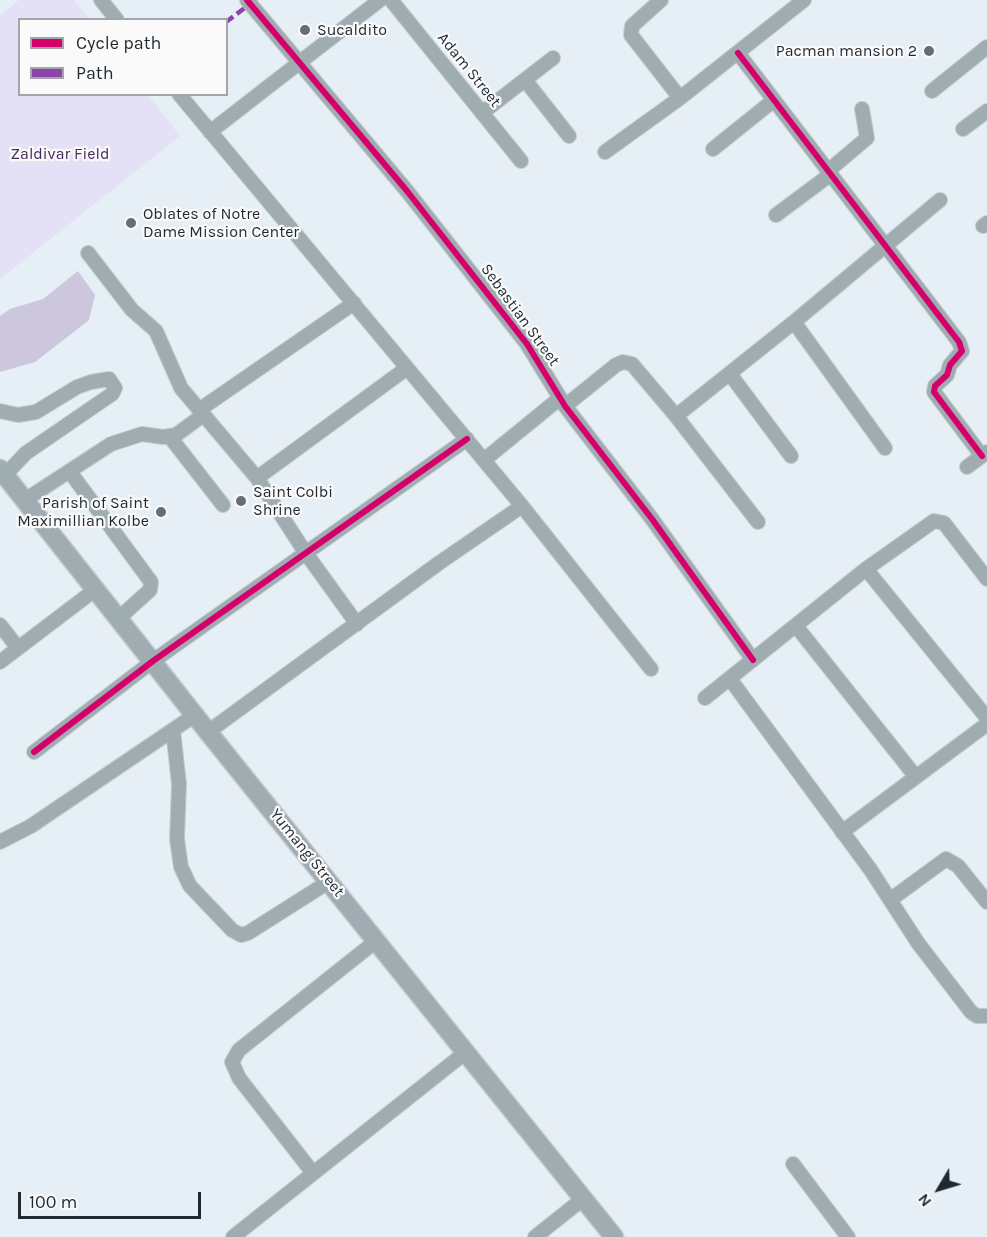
<!DOCTYPE html>
<html>
<head>
<meta charset="utf-8">
<style>
	body { margin:0 }
	#map { position:relative; width:987px; height:1237px; overflow:hidden; background:#e6eef6; font-family:Karla,sans-serif }
	canvas { display:block }
	.legend { position:absolute; left:18px; top:18px; width:210px; height:78px; box-sizing:border-box; background:#fafafa; border:2px solid #a2a6aa; margin:0; padding:8px 10px; list-style:none; font-size:18px; color:#1f2931 }
	.legend li { display:flex; align-items:center; gap:12px; height:30px }
	.legend b { width:30px; border:2px solid #a2a6aa }
	.north { position:absolute; left:909px; top:1159px; width:60px; height:60px; -webkit-text-stroke:4px #fafafa; paint-order:stroke; rotate:232deg; font-size:16px; font-weight:700; line-height:24px; text-align:center; color:#1f2931 }
	.north::after { content:''; display:block; margin:auto; width:21px; height:27px; background:#1f2931; clip-path:polygon(50% 0,100% 100%,50% 72%,0 100%) }
	.scale { position:absolute; left:18px; top:1192px; width:183px; height:27px; box-sizing:border-box; border:3px solid #1f2931; border-top:0; padding-left:8px; font-size:18px; line-height:21px; white-space:nowrap; color:#1f2931; -webkit-text-stroke:4px #fafafa; paint-order:stroke }
</style>
</head>
<body>
<div id="map">
<canvas width="987" height="1237"></canvas>
<ul class="legend">
<li><b style="height:8px;background:#d6006c"></b>Cycle path</li>
<li><b style="height:8px;background:#8e44ad"></b>Path</li>
</ul>
<div class="north">N</div>
<div class="scale">100 m</div>
</div>
<script>
const context = document.querySelector('canvas').getContext('2d');
context.lineJoin = 'round';
function fill(path, color) { context.fillStyle = color; context.fill(path, 'evenodd'); }
const poly = rows => new Path2D(rows.map(r => 'M' + r).join(''));
function strokePath(path, color, width, dash) { context.strokeStyle = color; context.lineWidth = width; context.lineCap = dash ? 'butt' : 'round'; context.setLineDash(dash || []); context.stroke(path); }
function drawText(font, color, halo, rows, align = 'center') {
  context.font = font + ' Karla,sans-serif'; context.lineWidth = 4.5; context.setLineDash([]); context.textBaseline = 'middle'; context.strokeStyle = halo; context.fillStyle = color; for (const [text, x, y, turn = 0] of rows) {
    context.save(); context.translate(x, y); context.rotate((+turn || 0) * Math.PI / 180); context.textAlign = isNaN(turn) ? turn : align; if (halo) context.strokeText(text, 0, 0); context.fillText(text, 0, 0); context.restore();
  }
}
const green = poly([
	[19,0,74,0,89,19,20,20,20,94,148,95,180,136,0,279,0,15]
]);
const forest = poly([
	[78,271,95,295,89,320,35,362,0,372,0,316,10,309,43,299]
]);
const minor = poly([
	[101,0,117,20],
	[247,0,407,191,527,344,565,406,652,519,753,660],
	[391,0,521,161],
	[661,0,632,26,631,35,680,98],
	[738,53,959,342,962,351,950,365,947,375,935,386,934,392,982,456],
	[525,80,569,136],
	[932,91,987,47],
	[179,94,522,506,651,669],
	[482,113,553,58],
	[963,129,987,111],
	[210,132,380,0],
	[713,149,774,100],
	[605,152,680,98,804,0],
	[828,171,867,138,862,109],
	[776,215,831,174],
	[983,226,987,223],
	[88,253,132,310,156,331,181,388,257,478,305,552,357,624],
	[794,322,885,448],
	[730,374,791,456],
	[565,406,616,365,623,362,632,364,676,416,758,522],
	[199,410,354,303],
	[0,411,18,415,36,412,77,387,91,382,109,379,115,388,112,394,26,453,5,475],
	[676,416,794,322,940,200],
	[170,437,223,505],
	[484,460,560,398],
	[967,467,987,452],
	[70,472,151,582,150,590,119,618],
	[257,478,407,368],
	[25,500,111,444,142,434,163,437,176,435,203,415],
	[866,569,987,718],
	[0,625,18,648],
	[796,626,916,777],
	[0,662,96,589],
	[730,679,870,869,918,943,971,1012,977,1016,987,1016],
	[705,698,866,569,934,521,944,523,987,579],
	[173,730,179,784,177,839,181,867,190,886,232,930,241,935,248,933,330,881],
	[208,732,439,563,522,506],
	[34,752,153,661,467,439],
	[842,832,987,724],
	[0,842,31,826,195,715],
	[890,900,946,859,958,866,987,902],
	[793,1164,848,1237],
	[313,1173,239,1078,232,1062,239,1050,376,941],
	[233,1237,466,1052],
	[535,1237,584,1198]
]);
const major = poly([
	[0,469,208,732,614,1237]
]);
const quiet = poly([
	[226,22,250,4]
]);
const cycleway = poly([
	[247,0,407,191,527,344,565,406,652,519,753,660],
	[738,53,959,342,962,351,950,365,947,375,935,386,934,392,982,456],
	[34,752,153,661,467,439]
]);
const markers = [
	[305,30,6,"#656e76"],
	[929,51,6,"#656e76"],
	[131,223,6,"#656e76"],
	[241,501,6,"#656e76"],
	[161,512,6,"#656e76"]
];
const poiNames = [
	["Sucaldito",317,30],
	["Pacman mansion 2",917,51,"right"],
	["Oblates of Notre",143,214],
	["Dame Mission Center",143,232],
	["Saint Colbi",253,492],
	["Shrine",253,510],
	["Parish of Saint",149,503,"right"],
	["Maximillian Kolbe",149,521,"right"]
];
const streetNames = [
	["Adam Street",469,70,51],
	["Sebastian Street",520,315,54],
	["Yumang Street",307,853,51]
];
const parkNames = [
	["Zaldivar Field",60,154]
];
fill(green, '#e4e0f5');
fill(forest, '#ccc7dd');
strokePath(minor, '#c4cbd1', 16);
strokePath(major, '#c4cbd1', 21);
strokePath(minor, '#9facb0', 14);
strokePath(major, '#9fadb2', 18);
strokePath(quiet, '#8e44ad', 4.5, [9, 4.5]);
strokePath(cycleway, '#d6006c', 6);
for (const [x, y, r, color] of markers) { const dot = new Path2D(); dot.arc(x, y, r, 0, 2 * Math.PI); context.fillStyle = color; context.fill(dot); strokePath(dot, '#fafafa', 2); }
drawText('16px', '#1f2931', '#fafafa', poiNames, 'left');
drawText('16px', '#1f2931', '#fafafa', streetNames);
drawText('16px', '#442c59', '#fafafa', parkNames);
</script>
</body>
</html>
